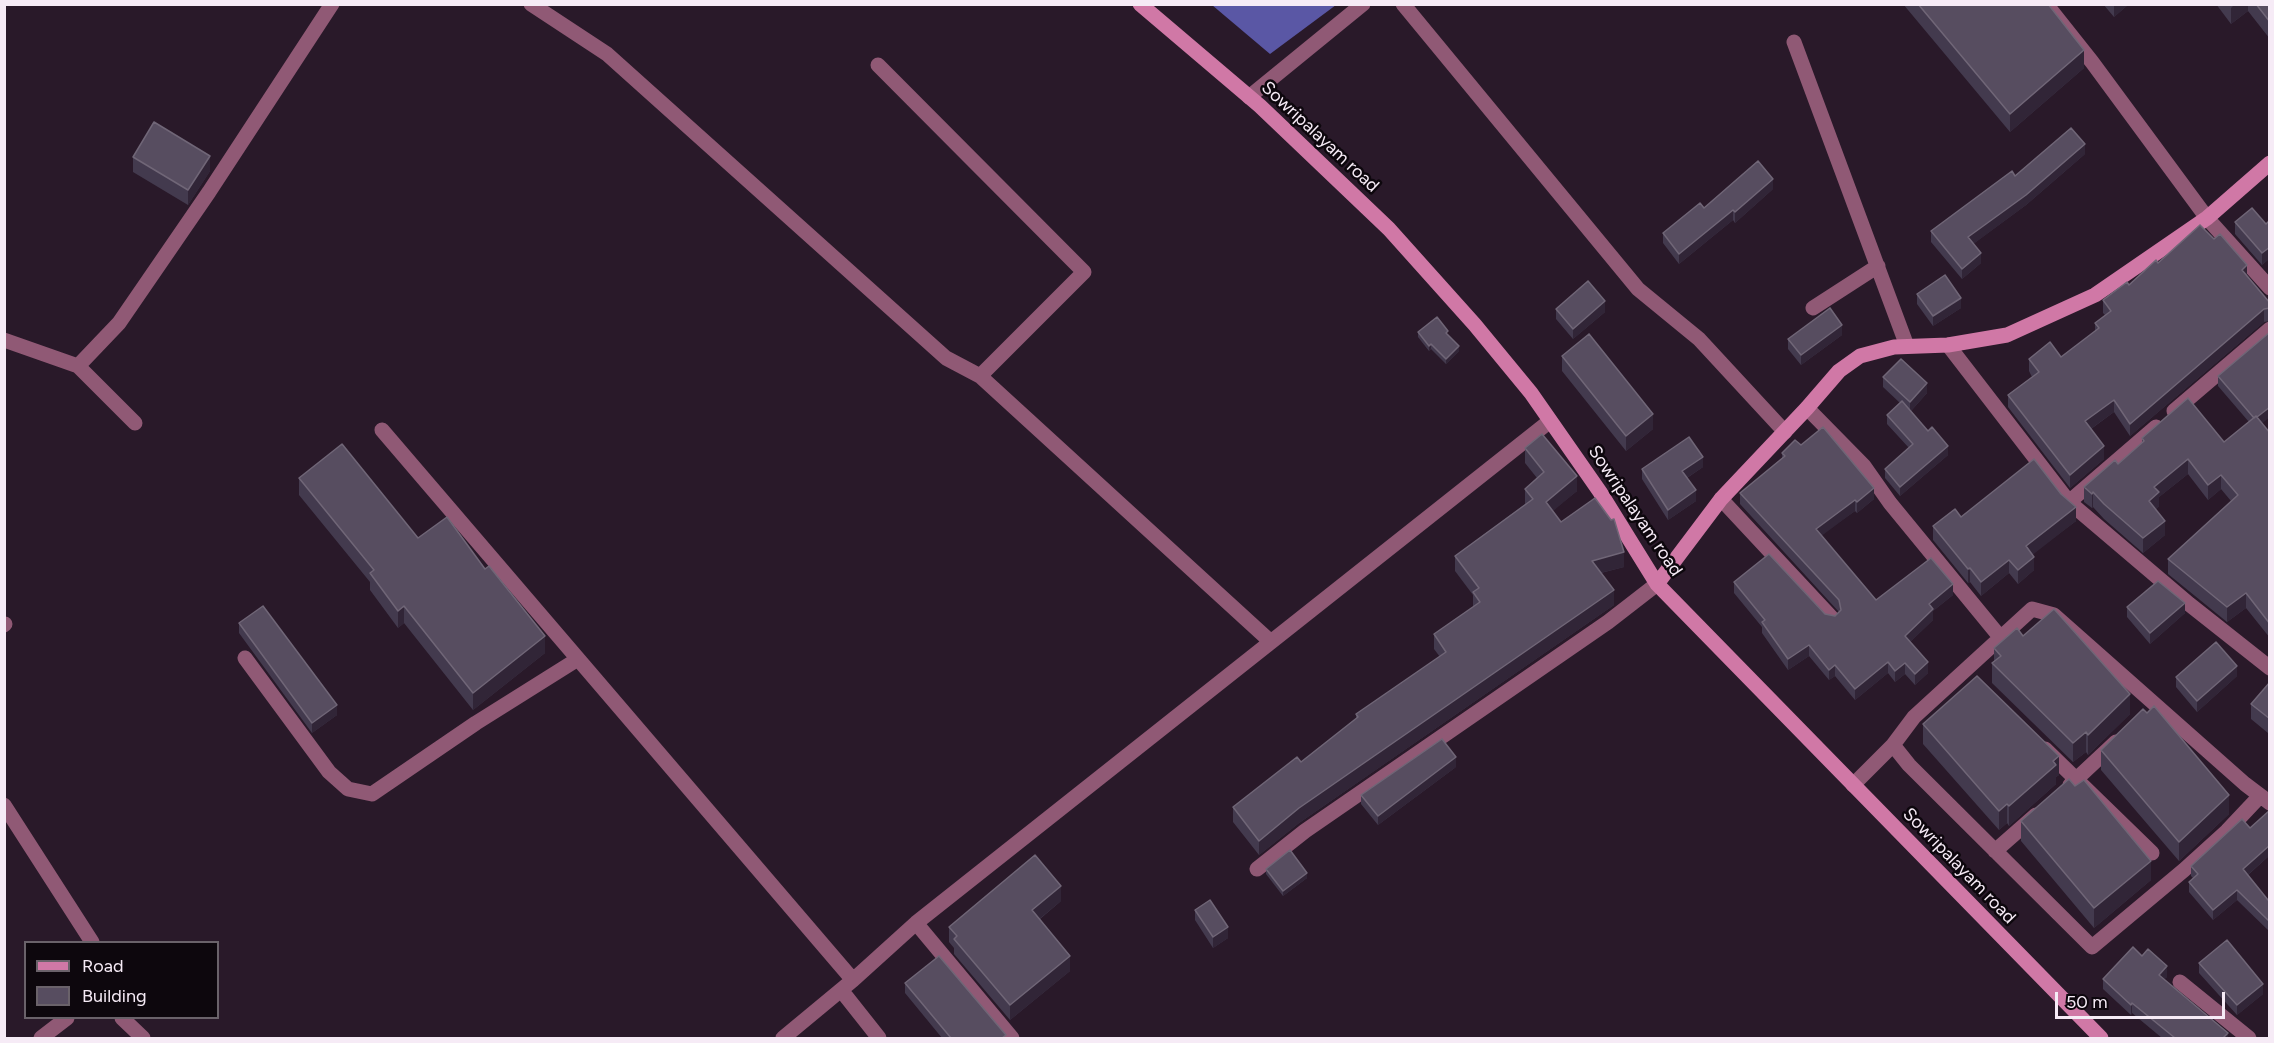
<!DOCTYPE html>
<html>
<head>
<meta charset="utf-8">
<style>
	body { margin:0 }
	#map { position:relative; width:2274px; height:1043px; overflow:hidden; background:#291929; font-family:Figtree,sans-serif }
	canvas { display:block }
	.frame { position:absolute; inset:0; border:6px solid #f6ebf6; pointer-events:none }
	.legend { position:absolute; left:24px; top:941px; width:195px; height:78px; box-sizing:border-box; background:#0d070d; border:2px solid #6a626a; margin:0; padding:8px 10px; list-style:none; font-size:18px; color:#f6ebf6 }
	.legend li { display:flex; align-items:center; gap:12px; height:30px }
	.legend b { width:30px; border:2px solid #6a626a }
	.scale { position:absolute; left:2055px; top:992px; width:170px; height:27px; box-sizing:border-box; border:3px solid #f6ebf6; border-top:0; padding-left:8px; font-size:18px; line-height:21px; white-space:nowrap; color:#f6ebf6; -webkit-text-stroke:4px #0d070d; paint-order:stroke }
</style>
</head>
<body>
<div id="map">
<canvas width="2274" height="1043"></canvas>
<div class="frame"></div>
<ul class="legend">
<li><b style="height:8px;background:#d078a6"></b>Road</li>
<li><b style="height:16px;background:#574d60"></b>Building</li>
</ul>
<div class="scale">50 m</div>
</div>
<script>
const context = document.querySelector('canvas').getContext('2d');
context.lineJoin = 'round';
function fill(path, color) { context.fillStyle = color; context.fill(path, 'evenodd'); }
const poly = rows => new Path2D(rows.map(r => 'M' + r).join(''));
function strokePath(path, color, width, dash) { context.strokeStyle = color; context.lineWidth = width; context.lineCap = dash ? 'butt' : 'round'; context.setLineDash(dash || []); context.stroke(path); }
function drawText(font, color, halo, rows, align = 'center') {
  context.font = font + ' Figtree,sans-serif'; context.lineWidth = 5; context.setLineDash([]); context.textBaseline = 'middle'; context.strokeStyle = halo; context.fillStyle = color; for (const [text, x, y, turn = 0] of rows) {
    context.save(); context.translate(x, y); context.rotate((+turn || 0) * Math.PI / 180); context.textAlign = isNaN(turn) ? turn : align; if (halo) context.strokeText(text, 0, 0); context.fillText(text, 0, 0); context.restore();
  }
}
const water = poly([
	[1212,5,1336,5,1270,54]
]);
const street = poly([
	[531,4,607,54,946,358,980,376,1271,642],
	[1403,4,1638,289,1699,339,1785,432],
	[2046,4,2092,62,2207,218,2270,288],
	[1794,42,1907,346],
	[878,65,1084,272,980,376],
	[1249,97,1363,4],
	[1813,308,1878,266],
	[4,340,78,366,135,423],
	[1948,345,2069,502,2189,604,2270,668],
	[78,366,119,323,209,192,332,4],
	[1807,408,1864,466,1890,503,2000,637],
	[2174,411,2270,329],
	[382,430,853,980],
	[1721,499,1832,618],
	[2069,502,2156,427],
	[4,625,5,624],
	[245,658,329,772,348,789,372,794,476,723,578,659],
	[1893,745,1909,765,2092,947,2184,870,2227,831,2260,796],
	[2045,749,2152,853],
	[1853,785,1893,745,1914,717,2032,609,2054,615,2245,784,2270,803],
	[2070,785,2116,742],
	[4,805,92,942],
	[1995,851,2036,815],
	[1257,869,1305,831,1608,622,1657,584],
	[916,923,1012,1038],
	[2180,982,2249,1038],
	[841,990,879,1038],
	[122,1018,143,1038],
	[41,1038,67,1018],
	[783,1038,853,980,916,923,1550,421]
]);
const secondary = poly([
	[1140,4,1260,106,1389,229,1475,325,1531,393,1600,492,1657,584,2101,1038],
	[1657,584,1721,499,1807,408,1839,371,1860,356,1894,347,1948,345,2007,335,2095,295,2207,218,2270,163]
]);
const wall = poly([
	[1903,4,2048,4,2084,68,2010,132],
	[2103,4,2129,4,2114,17],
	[2216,4,2270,4,2270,39,2248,11,2231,24],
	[2085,154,2026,205,1973,244,1981,263,1962,279,1931,242,1931,231,2015,176],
	[133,157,210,171,188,205,133,172],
	[1773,189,1735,223,1733,220,1679,264,1663,243,1663,233,1704,208],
	[2270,220,2270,258,2262,265,2235,234,2235,222,2266,224],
	[2158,263,2247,276,2270,303,2270,321,2264,322,2130,436,2114,412,2091,429,2104,459,2070,488,2008,407,2008,395,2032,377,2029,371,2029,359,2061,357,2095,332,2095,323,2105,315,2103,313,2103,300,2129,285],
	[1917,294,1961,308,1933,326,1917,304],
	[1556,309,1605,312,1573,339,1556,319],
	[1418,332,1448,335,1459,351,1446,364,1431,349,1429,351,1418,337],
	[1842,335,1801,365,1788,349,1788,339],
	[1562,356,1653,429,1626,451,1562,371],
	[2218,376,2270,433,2270,638,2246,608,2227,622,2168,574,2168,559,2231,501,2221,489,2208,500,2188,474,2159,497,2159,506,2155,510,2165,535,2143,553,2104,519,2093,507,2092,508,2084,502,2084,487,2118,464,2142,443,2142,438,2224,442,2249,422,2218,386],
	[1883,377,1927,393,1911,411,1948,455,1900,496,1885,478,1885,469,1909,448,1887,424,1887,415,1900,403,1883,387],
	[1801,445,1874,499,1857,513,1855,511,1821,535,1876,600,1953,595,1933,611,1933,620,1910,642,1928,673,1915,685,1905,674,1895,682,1888,673,1855,700,1835,676,1829,680,1809,656,1788,670,1762,633,1762,627,1734,593,1734,582,1825,614,1835,616,1839,612,1740,504,1740,493,1782,458,1782,453],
	[1525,448,1577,491,1552,511,1561,522,1624,567,1601,573,1614,605,1299,823,1259,855,1233,822,1233,807,1301,762,1356,719,1356,714,1440,657,1434,649,1434,634,1473,607,1473,595,1455,571,1455,556,1525,504,1525,489,1537,478,1525,463],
	[1703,467,1687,478,1696,501,1668,520,1642,479,1642,469],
	[299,478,418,538,545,653,473,710,404,623,398,628,370,590,370,582,299,495],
	[2076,521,2032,554,2034,570,2018,584,2009,573,1981,596,1970,582,1968,583,1933,540,1933,526],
	[2127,607,2185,613,2150,644,2127,617],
	[239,623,337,715,312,733,239,633],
	[2023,636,2130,714,2088,755,2086,752,2073,762,1992,683,1992,663,1994,662,1994,648],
	[2237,676,2197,712,2176,687,2176,677],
	[2270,682,2270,750,2268,748,2268,733,2251,719,2251,704],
	[1923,724,2059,775,2056,777,2056,784,2009,826,2007,823,1999,830,1923,744],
	[2101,750,2229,814,2179,861,2101,770],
	[1456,767,1378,825,1361,804,1361,795],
	[2021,821,2151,880,2094,928,2021,841],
	[2270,855,2248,875,2268,900,2270,898,2270,932,2237,900,2213,920,2189,892,2189,882,2193,878,2191,876,2191,866],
	[1266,869,1307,878,1283,896,1266,874],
	[1061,901,1040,919,1070,971,1010,1020,954,954,954,948,949,942,949,927],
	[1195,910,1228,938,1213,948,1195,920],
	[2199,963,2263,994,2237,1015,2199,973],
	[2167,977,2164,979,2228,1038,2162,1038,2132,1013,2131,1015,2103,989,2103,979],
	[905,983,1006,1038,942,1038,905,993]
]);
const shadedWall = poly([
	[2114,4,2129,4,2114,17],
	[2235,4,2248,4,2248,11,2231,24,2231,8],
	[2084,50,2084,68,2010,132,2010,114],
	[2085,144,2085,154,2026,205,1968,248,1968,237],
	[210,156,210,171,188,205,188,190],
	[1773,179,1773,189,1735,223,1735,212],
	[1733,210,1733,220,1679,264,1679,254],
	[2270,247,2270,258,2262,265,2262,253],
	[1981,253,1981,263,1962,279,1962,269],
	[2247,265,2247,277,2242,270],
	[1961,298,1961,308,1933,326,1933,316],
	[1605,301,1605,312,1573,339,1573,329],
	[2264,309,2264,322,2130,436,2130,424],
	[1842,325,1842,335,1801,365,1801,355],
	[1431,344,1431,349,1429,351,1429,346],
	[1459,346,1459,351,1446,364,1446,359],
	[1927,383,1927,393,1910,412,1910,402],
	[2114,400,2114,412,2085,433,2085,421],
	[2270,407,2270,417,2255,429,2255,419],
	[1653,414,1653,429,1626,451,1626,436],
	[1948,446,1948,455,1900,496,1900,487],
	[2104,446,2104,459,2070,488,2070,475],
	[1703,457,1703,467,1682,481,1682,471],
	[2188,459,2188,474,2159,497,2159,506,2149,516,2149,501,2154,487],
	[2221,475,2221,489,2208,500,2208,485],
	[1577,476,1577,491,1546,517,1546,502],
	[1874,488,1874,499,1857,513,1857,502],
	[1696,490,1696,501,1668,520,1668,510],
	[2093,492,2093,507,2092,508,2092,494],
	[1855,500,1855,511,1816,540,1816,529],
	[2076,507,2076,521,2026,560,2026,546],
	[2165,521,2165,535,2143,553,2143,538],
	[1624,552,1624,567,1592,575,1592,561],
	[2034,557,2034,570,2018,584,2018,570],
	[2009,560,2009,573,1981,596,1981,582],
	[1970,568,1970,582,1968,583,1968,569],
	[1953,584,1953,595,1933,611,1933,620,1905,647,1905,636,1929,604],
	[1614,590,1614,605,1299,823,1259,855,1259,841,1299,808],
	[2246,593,2246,608,2227,622,2227,607],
	[2185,603,2185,613,2150,644,2150,633],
	[404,606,404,623,398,628,398,611],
	[545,636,545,653,473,710,473,693],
	[1809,645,1809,656,1788,670,1788,659],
	[1888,662,1888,673,1855,700,1855,689],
	[1928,662,1928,673,1915,685,1915,674],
	[1905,663,1905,674,1895,682,1895,671],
	[1835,665,1835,676,1829,680,1829,670],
	[2237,666,2237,676,2197,712,2197,701],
	[2130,694,2130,714,2088,755,2088,735],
	[337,705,337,715,312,733,312,723],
	[2086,732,2086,752,2073,762,2073,743],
	[2059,756,2059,775,2056,777,2056,784,2009,826,2009,806],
	[1456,757,1456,767,1378,825,1378,816],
	[2229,795,2229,814,2179,861,2179,842],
	[2007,804,2007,823,1999,830,1999,811],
	[2270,845,2270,855,2243,879,2243,869],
	[2151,861,2151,880,2094,928,2094,908],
	[1307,873,1307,878,1283,896,1283,891],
	[1061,886,1061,901,1032,925,1032,910],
	[2237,890,2237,900,2213,920,2213,910],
	[1228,927,1228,938,1213,948,1213,937],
	[1070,956,1070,971,1010,1020,1010,1005],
	[2167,966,2167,977,2159,985,2159,975],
	[2263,984,2263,994,2237,1015,2237,1005],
	[2132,1003,2132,1013,2131,1015,2131,1005],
	[2228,1033,2228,1038,2223,1038]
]);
const building = poly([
	[1918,4,2048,4,2084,50,2010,114,1918,4],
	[2256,4,2270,4,2270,22,2256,4],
	[154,122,210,156,188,190,133,157,154,122],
	[2071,128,2085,144,2026,195,1968,237,1981,253,1962,269,1931,231,2012,171,2015,176,2071,128],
	[1758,161,1773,179,1735,212,1733,210,1679,254,1663,233,1700,203,1704,208,1758,161],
	[2252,208,2266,224,2270,220,2270,247,2262,253,2235,222,2252,208],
	[2200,225,2214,239,2220,234,2247,265,2242,270,2270,303,2270,308,2264,309,2130,424,2114,400,2085,421,2104,446,2070,475,2008,395,2039,372,2029,359,2050,342,2061,357,2099,328,2095,323,2111,311,2103,300,2127,282,2129,285,2156,260,2158,263,2200,225],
	[1945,275,1961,298,1933,316,1917,294,1945,275],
	[1588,281,1605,301,1573,329,1556,309,1588,281],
	[1830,308,1842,325,1801,355,1788,339,1830,308],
	[1437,317,1448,331,1446,333,1459,346,1446,359,1431,344,1429,346,1418,332,1437,317],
	[2270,332,2270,407,2257,417,2256,416,2254,418,2218,376,2270,332],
	[1589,334,1653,414,1626,436,1562,356,1589,334],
	[1901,359,1927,383,1910,402,1883,377,1901,359],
	[2188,398,2224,442,2256,416,2270,433,2270,624,2246,593,2227,607,2168,559,2238,495,2221,475,2208,485,2188,459,2154,487,2159,492,2149,501,2165,521,2143,538,2104,504,2093,492,2092,494,2084,487,2115,460,2118,464,2144,441,2142,438,2188,398],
	[1902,401,1928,431,1932,427,1948,446,1900,487,1885,469,1913,444,1887,415,1902,401],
	[1823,427,1874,488,1857,502,1855,500,1816,529,1876,600,1931,558,1953,584,1929,604,1933,609,1905,636,1928,662,1915,674,1905,663,1895,671,1888,662,1855,689,1835,665,1829,670,1809,645,1788,659,1762,622,1765,620,1734,582,1769,554,1825,614,1835,616,1841,610,1839,600,1740,493,1785,456,1782,453,1795,440,1801,445,1823,427],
	[1542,434,1577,476,1546,502,1561,522,1595,498,1611,520,1614,519,1624,552,1592,561,1614,590,1299,808,1259,841,1233,807,1297,757,1301,762,1358,717,1356,714,1446,652,1434,634,1480,602,1473,592,1479,588,1455,556,1533,499,1525,489,1544,472,1525,448,1542,434],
	[1689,437,1703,457,1682,471,1696,490,1668,510,1642,469,1689,437],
	[342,444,418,538,447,517,485,569,489,566,545,636,473,693,404,606,398,611,370,573,374,570,299,478,342,444],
	[2034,459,2061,494,2076,507,2026,546,2034,557,2018,570,2009,560,1981,582,1970,568,1968,569,1933,526,1955,509,1961,517,2034,459],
	[2158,581,2185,603,2150,633,2127,607,2158,581],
	[263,606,337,705,312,723,239,623,263,606],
	[2054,609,2130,694,2088,735,2086,732,2073,743,1992,663,2001,656,1994,648,2017,628,2023,636,2054,609],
	[2216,642,2237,666,2197,701,2176,677,2216,642],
	[1977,676,2059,756,2053,761,2056,765,2009,806,2007,804,1999,811,1923,724,1977,676],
	[2270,682,2270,719,2251,704,2270,682],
	[2154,706,2229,795,2179,842,2101,750,2143,709,2147,713,2154,706],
	[1442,739,1456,757,1378,816,1361,795,1442,739],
	[2069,779,2075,786,2084,780,2151,861,2094,908,2021,821,2069,779],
	[2270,810,2270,845,2243,869,2268,900,2270,898,2270,922,2237,890,2213,910,2189,882,2198,874,2191,866,2242,819,2250,828,2270,810],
	[1290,850,1307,873,1283,891,1266,869,1290,850],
	[1035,855,1061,886,1032,910,1070,956,1010,1005,954,939,957,936,949,927,1035,855],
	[1210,900,1228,927,1213,937,1195,910,1210,900],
	[2227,940,2263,984,2237,1005,2199,963,2227,940],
	[2133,947,2142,956,2148,949,2167,966,2159,975,2228,1033,2223,1038,2175,1038,2132,1003,2131,1005,2103,979,2133,947],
	[939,956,1006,1035,1002,1038,951,1038,905,983,939,956]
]);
const streetNames = [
	["Sowripalayam road",1320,137,43],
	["Sowripalayam road",1635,511,56],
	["Sowripalayam road",1959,866,46]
];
fill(water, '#5a57a5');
strokePath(street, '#905975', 15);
strokePath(secondary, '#d078a6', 15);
fill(wall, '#433a4e');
fill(shadedWall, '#312537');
fill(building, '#574d60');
strokePath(building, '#706677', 1.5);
drawText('18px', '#f6ebf6', '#0d070d', streetNames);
</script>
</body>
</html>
